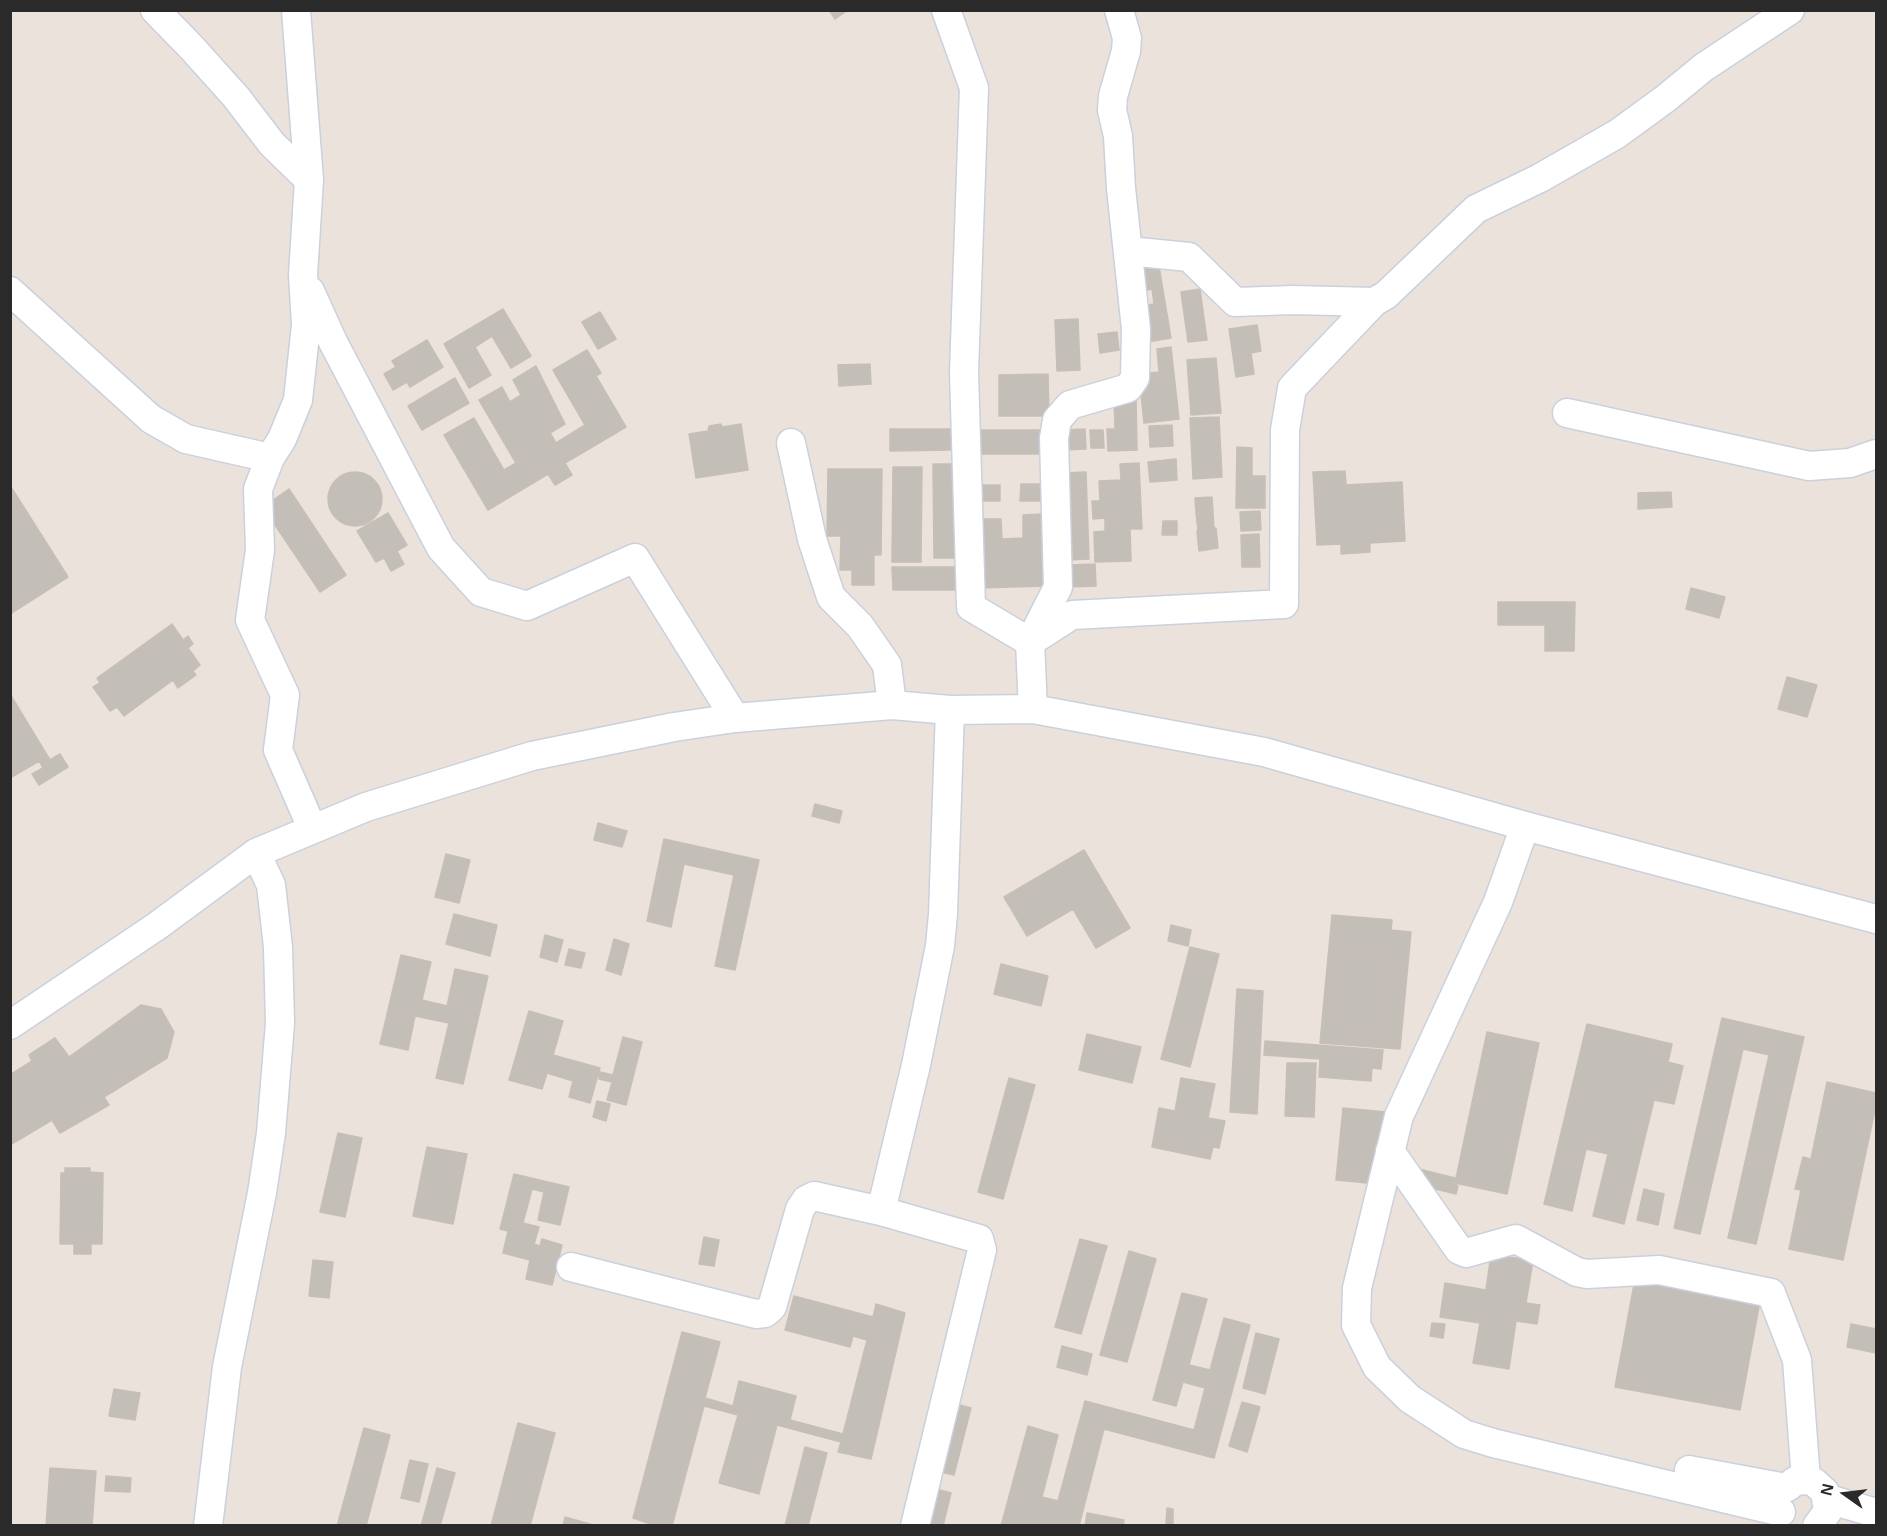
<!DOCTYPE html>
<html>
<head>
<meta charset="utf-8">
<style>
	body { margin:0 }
	#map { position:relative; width:1887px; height:1536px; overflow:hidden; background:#ece2dc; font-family:Helvetica,sans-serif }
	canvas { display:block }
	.frame { position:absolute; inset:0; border:12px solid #2a2a2a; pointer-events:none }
	.north { position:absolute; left:1815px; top:1464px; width:60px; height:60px; -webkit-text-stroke:4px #fff; paint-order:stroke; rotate:284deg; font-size:16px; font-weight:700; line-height:24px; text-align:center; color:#2a2a2a }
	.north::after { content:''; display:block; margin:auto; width:21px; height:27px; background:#2a2a2a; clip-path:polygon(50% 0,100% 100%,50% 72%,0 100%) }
</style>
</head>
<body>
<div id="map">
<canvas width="1887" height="1536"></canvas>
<div class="frame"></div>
<div class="north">N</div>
</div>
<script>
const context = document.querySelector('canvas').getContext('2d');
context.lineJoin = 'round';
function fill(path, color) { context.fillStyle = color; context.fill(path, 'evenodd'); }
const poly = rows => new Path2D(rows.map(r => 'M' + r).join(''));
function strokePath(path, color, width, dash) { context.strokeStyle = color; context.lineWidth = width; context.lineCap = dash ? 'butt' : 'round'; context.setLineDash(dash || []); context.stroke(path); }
const building = poly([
	[829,10,848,10,835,19,829,10],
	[1157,254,1171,338,1147,342,1141,306,1154,304,1152,289,1134,293,1129,259,1157,254],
	[1200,289,1207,340,1188,342,1181,292,1200,289],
	[503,309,531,356,511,368,492,336,475,347,491,375,469,388,444,344,503,309],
	[600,312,616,339,598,349,582,322,600,312],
	[1078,319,1080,370,1057,371,1055,320,1078,319],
	[1257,325,1261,351,1251,353,1254,374,1236,377,1229,329,1257,325],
	[1117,332,1119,350,1100,353,1098,334,1117,332],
	[427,340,443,367,410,387,407,382,393,390,384,374,396,367,392,361,427,340],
	[1171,347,1179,419,1144,423,1139,374,1159,372,1157,349,1171,347],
	[587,350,601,373,596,376,626,427,565,463,572,475,555,485,548,474,488,510,444,435,474,418,504,470,516,463,479,400,502,387,510,402,521,395,513,380,536,366,565,424,550,433,556,443,585,425,553,370,587,350],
	[1216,358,1221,413,1191,415,1187,360,1216,358],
	[870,364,871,384,839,386,838,365,870,364],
	[1048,374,1049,416,999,416,999,375,1048,374],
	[455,378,469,403,422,430,408,406,455,378],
	[1136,395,1137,450,1108,451,1107,429,1115,429,1114,396,1136,395],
	[1219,417,1222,477,1193,479,1190,418,1219,417],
	[721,424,722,427,741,424,748,470,696,478,689,434,708,431,709,426,721,424],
	[1172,425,1173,446,1150,447,1149,426,1172,425],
	[890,429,951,429,951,450,890,451,890,429],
	[1085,429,1086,449,1064,450,1063,430,1085,429],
	[978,430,1044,430,1044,454,978,454,978,430],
	[1090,430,1103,430,1104,448,1091,448,1090,430],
	[1237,447,1252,448,1252,476,1265,476,1265,508,1236,508,1237,447],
	[1176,459,1177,480,1150,482,1148,462,1176,459],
	[1139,463,1142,529,1130,529,1131,561,1095,562,1094,532,1105,531,1105,518,1093,519,1092,501,1100,501,1099,481,1121,480,1120,464,1139,463],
	[933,464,952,464,954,558,934,558,933,464],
	[893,467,922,467,921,562,892,562,893,467],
	[828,469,882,469,881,555,874,555,874,585,852,585,852,570,840,570,841,536,827,536,828,469],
	[1345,471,1346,485,1402,482,1405,541,1370,543,1370,552,1341,554,1341,544,1317,545,1313,472,1345,471],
	'328 499a27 27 0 1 1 54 0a27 27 0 1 1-54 0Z',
	[1086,472,1089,559,1068,560,1064,473,1086,472],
	[1021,484,1040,484,1040,501,1020,501,1021,484],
	[980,485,1000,485,1000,501,980,501,980,485],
	[11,487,68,577,10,614,10,487,11,487],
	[289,489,346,575,320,592,263,507,289,489],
	[1671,492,1672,507,1638,509,1638,493,1671,492],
	[1212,497,1213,512,1196,513,1195,498,1212,497],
	[1260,511,1261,530,1241,531,1240,512,1260,511],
	[388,513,407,545,397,551,404,564,391,571,384,558,376,562,357,531,388,513],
	[1213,513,1214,528,1198,530,1196,514,1213,513],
	[1043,514,1046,586,978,588,976,519,1001,519,1002,539,1023,538,1023,515,1043,514],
	[1163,521,1177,521,1177,535,1162,535,1163,521],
	[1216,528,1218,548,1199,551,1197,531,1216,528],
	[1259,534,1260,567,1242,567,1241,535,1259,534],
	[1095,564,1096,586,1069,587,1068,565,1095,564],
	[892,567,957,567,957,590,893,590,892,567],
	[1691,588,1725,597,1719,618,1686,609,1691,588],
	[1498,602,1575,602,1574,651,1545,651,1545,625,1498,625,1498,602],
	[172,624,183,640,188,636,193,644,188,648,200,665,193,671,196,675,178,688,173,680,124,716,117,707,110,711,93,687,100,683,97,678,172,624],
	[1787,677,1817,685,1807,717,1778,709,1787,677],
	[10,694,50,760,60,754,68,767,39,785,32,774,43,768,39,761,10,778,10,694],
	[815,804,842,811,839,823,812,816,815,804],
	[598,823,627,831,622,847,594,840,598,823],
	[664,839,759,860,735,970,715,966,734,875,684,864,671,927,647,921,664,839],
	[1084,850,1130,928,1096,948,1073,909,1027,936,1004,897,1084,850],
	[446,854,470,860,459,903,435,897,446,854],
	[454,914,497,925,490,956,446,944,454,914],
	[1332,915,1392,920,1391,930,1411,932,1400,1049,1320,1043,1332,915],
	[1346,944,1391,948,1383,1029,1338,1024,1346,944],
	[1171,925,1191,930,1188,946,1168,941,1171,925],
	[545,935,563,940,557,962,540,957,545,935],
	[614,939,629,944,621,975,606,970,614,939],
	[1346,944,1391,948,1383,1029,1338,1024,1346,944],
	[1190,947,1219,954,1190,1067,1161,1059,1190,947],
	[569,949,585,953,581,968,565,965,569,949],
	[401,955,431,962,422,1000,447,1006,455,969,488,976,463,1084,436,1078,449,1023,415,1016,408,1050,380,1044,401,955],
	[1001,964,1048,976,1041,1006,994,994,1001,964],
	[1237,989,1263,991,1257,1114,1230,1112,1237,989],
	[141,1005,161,1009,174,1032,167,1058,104,1097,109,1105,60,1133,52,1120,10,1145,10,1075,32,1061,29,1055,55,1038,69,1057,141,1005],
	[529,1011,563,1021,553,1055,600,1068,590,1103,569,1097,573,1081,547,1073,542,1089,509,1080,529,1011],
	[1722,1018,1804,1037,1756,1244,1728,1238,1769,1055,1743,1049,1700,1234,1674,1228,1722,1018],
	[1587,1024,1672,1044,1668,1062,1683,1066,1674,1104,1654,1100,1624,1224,1593,1216,1608,1154,1586,1149,1572,1211,1544,1204,1587,1024],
	[1487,1032,1539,1043,1507,1194,1455,1183,1487,1032],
	[1087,1034,1141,1047,1132,1083,1079,1070,1087,1034],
	[623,1037,642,1042,626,1105,607,1100,612,1082,599,1079,600,1072,613,1075,623,1037],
	[1265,1041,1383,1050,1381,1069,1372,1068,1371,1081,1319,1077,1320,1059,1264,1055,1265,1041],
	[1287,1063,1316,1063,1314,1117,1285,1116,1287,1063],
	[1009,1078,1035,1085,1003,1199,978,1192,1009,1078],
	[1181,1078,1215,1084,1208,1118,1225,1121,1219,1148,1213,1147,1210,1159,1152,1147,1159,1108,1175,1111,1181,1078],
	[1827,1082,1876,1093,1876,1105,1843,1260,1789,1249,1801,1190,1795,1189,1803,1157,1811,1159,1827,1082],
	[597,1101,610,1104,606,1121,593,1117,597,1101],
	[1343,1108,1386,1112,1378,1184,1336,1180,1343,1108],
	[338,1133,362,1138,345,1217,320,1212,338,1133],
	[427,1147,467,1154,453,1224,413,1216,427,1147],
	[65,1168,90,1168,90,1172,103,1173,102,1244,91,1244,91,1254,74,1254,74,1244,60,1244,61,1173,65,1173,65,1168],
	[1419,1169,1455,1178,1454,1183,1458,1186,1456,1194,1415,1184,1419,1169],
	[514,1174,569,1187,560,1225,538,1220,544,1192,532,1189,523,1223,539,1227,534,1244,540,1246,542,1239,562,1245,552,1285,526,1279,530,1260,503,1253,508,1231,500,1229,514,1174],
	[1644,1189,1664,1194,1658,1225,1637,1220,1644,1189],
	[704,1237,719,1240,714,1266,699,1264,704,1237],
	[1080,1239,1107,1246,1081,1334,1055,1327,1080,1239],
	[1129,1251,1156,1259,1127,1362,1100,1355,1129,1251],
	[1491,1254,1533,1261,1526,1303,1540,1305,1537,1324,1516,1321,1509,1369,1473,1363,1480,1323,1440,1317,1445,1283,1486,1290,1491,1254],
	[313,1260,333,1262,329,1298,309,1296,313,1260],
	[1635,1279,1760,1301,1740,1410,1615,1387,1635,1279],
	[1182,1293,1207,1299,1189,1365,1210,1370,1224,1318,1250,1325,1214,1458,1104,1429,1079,1526,1001,1526,1028,1426,1058,1435,1042,1497,1058,1501,1085,1401,1194,1430,1205,1388,1183,1382,1176,1406,1153,1400,1182,1293],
	[794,1296,873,1317,876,1304,905,1313,871,1459,838,1452,841,1442,777,1425,759,1494,719,1483,738,1415,704,1406,672,1526,657,1526,633,1518,682,1332,720,1342,705,1398,733,1406,739,1381,796,1396,790,1420,843,1434,867,1340,853,1336,850,1347,785,1330,794,1296],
	[1432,1323,1445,1324,1443,1338,1430,1336,1432,1323],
	[1851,1324,1876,1329,1876,1353,1847,1347,1851,1324],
	[1256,1333,1279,1339,1265,1394,1243,1388,1256,1333],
	[1062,1346,1092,1354,1087,1375,1057,1367,1062,1346],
	[114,1389,140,1393,135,1420,109,1416,114,1389],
	[1242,1402,1260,1407,1247,1452,1229,1446,1242,1402],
	[953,1403,971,1408,954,1475,936,1471,953,1403],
	[518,1423,555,1433,530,1526,491,1526,518,1423],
	[364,1428,390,1435,366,1526,337,1526,364,1428],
	[805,1447,827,1453,808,1526,785,1526,805,1447],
	[410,1460,428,1464,419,1502,401,1498,410,1460],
	[50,1468,96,1471,92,1526,46,1526,50,1468],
	[437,1468,455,1473,440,1526,421,1526,437,1468],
	[106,1476,131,1478,130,1492,105,1491,106,1476],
	[932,1488,951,1493,943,1526,923,1526,932,1488],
	[1167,1508,1173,1509,1173,1525,1166,1524,1167,1508],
	[1087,1513,1124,1520,1123,1526,1085,1526,1087,1513],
	[565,1517,597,1526,563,1526,565,1517]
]);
const minor = poly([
	[155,10,192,48,236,97,272,144,309,180],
	[296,10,309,180,303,275,306,325,298,400,282,439,270,458,258,489,260,550,250,620,285,695,278,750,312,828],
	[946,10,974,88,964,372,971,607,1030,642,1058,587,1054,438,1057,420,1070,405,1128,388,1135,378,1136,329,1121,188,1118,136,1112,110,1113,96,1126,51,1127,38,1119,10],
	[1128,251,1189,257,1235,302,1293,300,1374,302,1386,295,1476,209,1540,178,1617,134,1665,99,1704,67,1790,10],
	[10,291,151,419,186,439,270,458],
	[310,291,333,342,441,548,481,592,527,606,635,558,735,718],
	[1567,413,1809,466,1850,463,1876,454],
	[791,443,812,539,831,597,860,626,887,665,892,705],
	[1033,709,1030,642,1072,615,1284,604,1285,430,1292,388,1374,302],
	[1525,826,1498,902,1399,1116,1357,1288,1356,1325,1377,1367,1410,1399,1464,1434,1493,1443,1781,1512],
	[10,1025,157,926,256,853,366,807,532,756,674,727,735,718,892,705,950,710,1033,709,1264,752,1525,826,1876,919],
	[1390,1151,1459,1250,1466,1253,1516,1239,1577,1272,1587,1274,1659,1270,1771,1293,1797,1360,1806,1480],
	[881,1211,916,1065,940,946,943,914,950,710],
	[571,1267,756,1314,765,1313,772,1307,800,1209,806,1200,814,1196,881,1211,979,1239,982,1250,915,1526],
	[1689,1470,1786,1488],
	[1789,1486,1795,1481,1806,1480,1814,1482,1825,1492,1828,1511,1817,1526],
	[1828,1499,1876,1513],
	[208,1526,227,1367,262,1193,271,1133,280,1023,278,947,271,885,256,853]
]);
fill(building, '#c4beb8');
strokePath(building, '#c7beb6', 1.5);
strokePath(minor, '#cad1dc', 31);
strokePath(minor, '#fff', 28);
</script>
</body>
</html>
